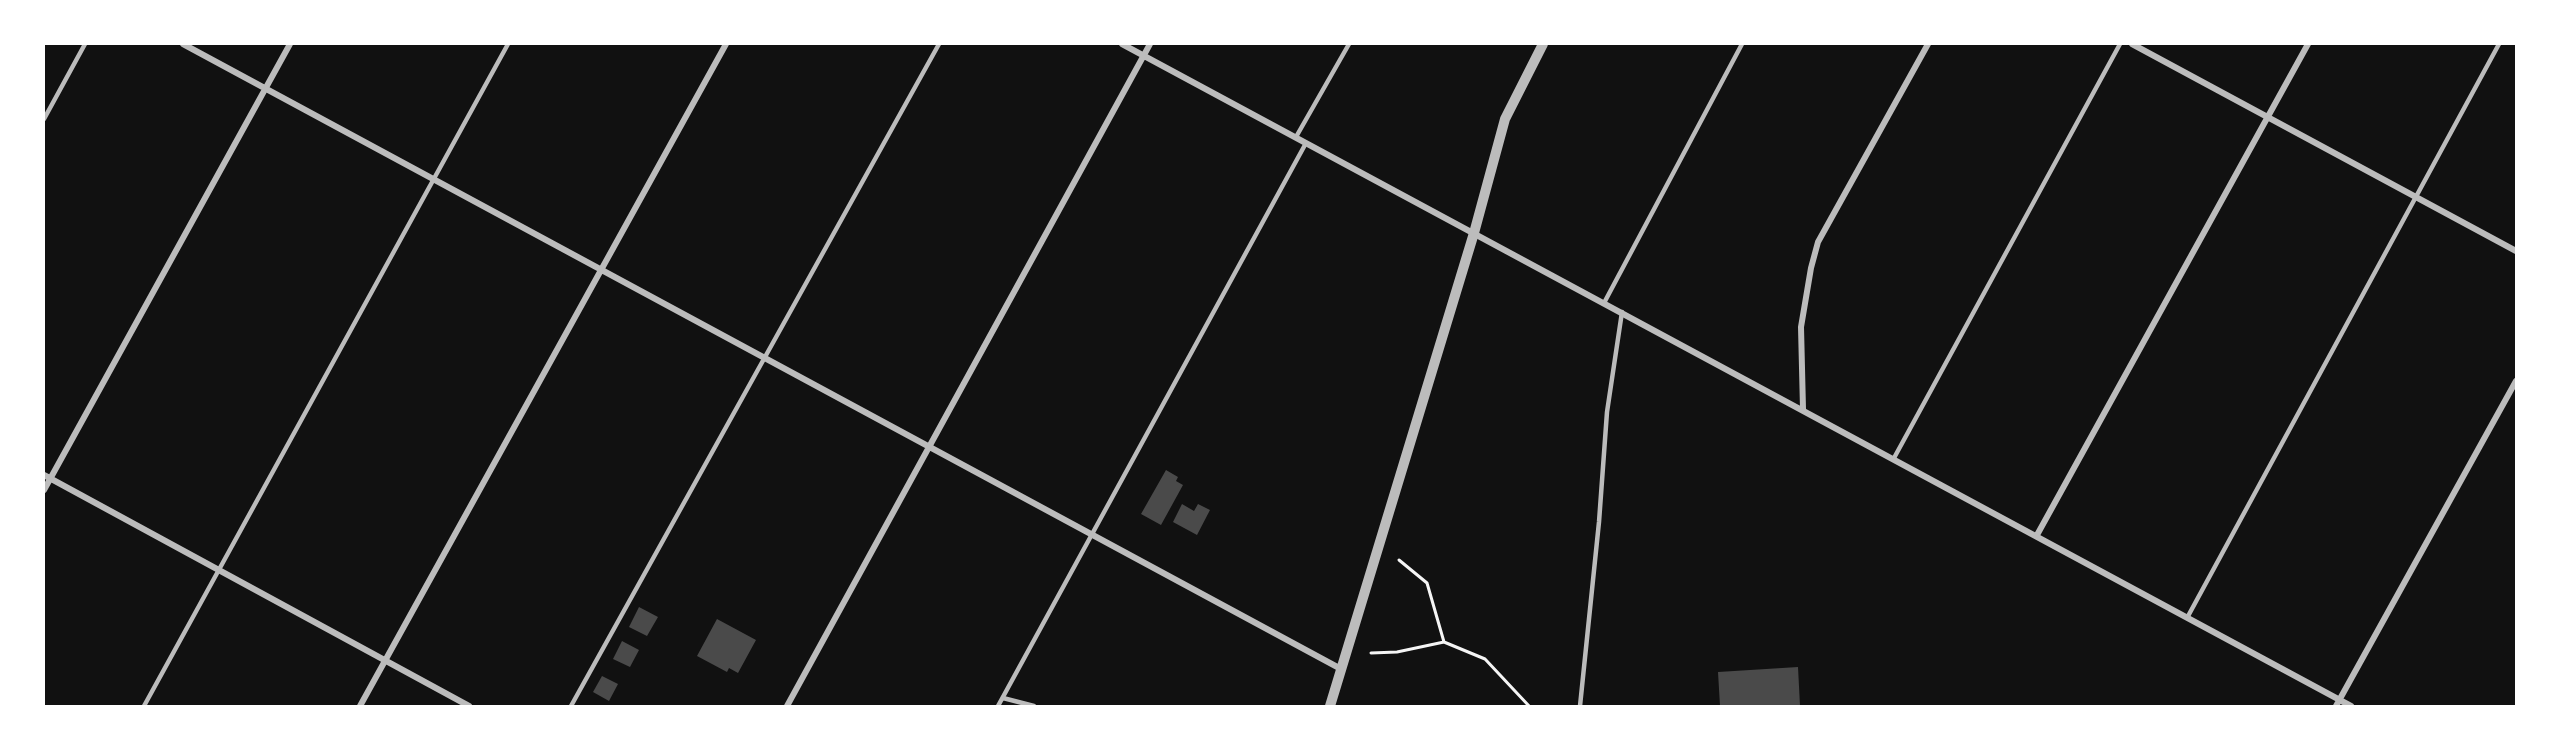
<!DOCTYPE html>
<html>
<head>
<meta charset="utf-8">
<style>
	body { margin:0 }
	#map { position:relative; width:2560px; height:750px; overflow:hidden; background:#111; font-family:Mulish,sans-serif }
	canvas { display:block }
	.frame { position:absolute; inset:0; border:45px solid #fff; pointer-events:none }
</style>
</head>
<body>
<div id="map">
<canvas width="2560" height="750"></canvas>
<div class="frame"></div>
</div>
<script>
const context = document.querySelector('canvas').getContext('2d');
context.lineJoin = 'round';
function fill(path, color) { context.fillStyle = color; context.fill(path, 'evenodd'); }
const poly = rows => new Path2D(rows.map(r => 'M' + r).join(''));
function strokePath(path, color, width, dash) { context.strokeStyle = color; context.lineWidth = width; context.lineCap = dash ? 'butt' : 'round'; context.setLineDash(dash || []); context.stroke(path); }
const building = poly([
	[1166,470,1178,477,1176,481,1183,485,1161,525,1141,514],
	[1182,504,1194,511,1198,504,1210,510,1197,535,1173,522],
	[639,607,658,617,647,636,629,627],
	[717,619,756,640,738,673,729,668,727,672,697,656],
	[622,641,639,650,630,667,613,659],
	[1798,667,1800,706,1720,706,1718,672],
	[602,676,618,684,609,701,593,692]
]);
const path = poly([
	[1444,642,1485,659,1529,706],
	[1371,653,1397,652,1444,642,1427,583,1399,560]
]);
const service = poly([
	[44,119,85,44],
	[1296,137,1349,44],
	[1604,303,1742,44],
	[1894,458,2120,44],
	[2187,618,2499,44],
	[1003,698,1034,706],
	[144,706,508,44],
	[571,706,939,44],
	[998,706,1306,143],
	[1580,706,1599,522,1607,412,1622,312]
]);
const minor = poly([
	[183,44,1341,669],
	[1122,44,2351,706],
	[2132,44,2516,251],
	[1803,409,1801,327,1811,268,1818,242,1928,44],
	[44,475,469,706],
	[44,490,290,44],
	[2037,535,2308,44],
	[360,706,726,44],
	[787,706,1150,44],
	[2336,706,2516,381]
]);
const tertiary = poly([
	[1330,706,1474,233,1505,119,1543,44]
]);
fill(building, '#4a4a4a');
strokePath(path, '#f5f5f5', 3);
strokePath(service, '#bcbcbc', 4.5);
strokePath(minor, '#bcbcbc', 6);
strokePath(tertiary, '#bcbcbc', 10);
</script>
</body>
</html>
